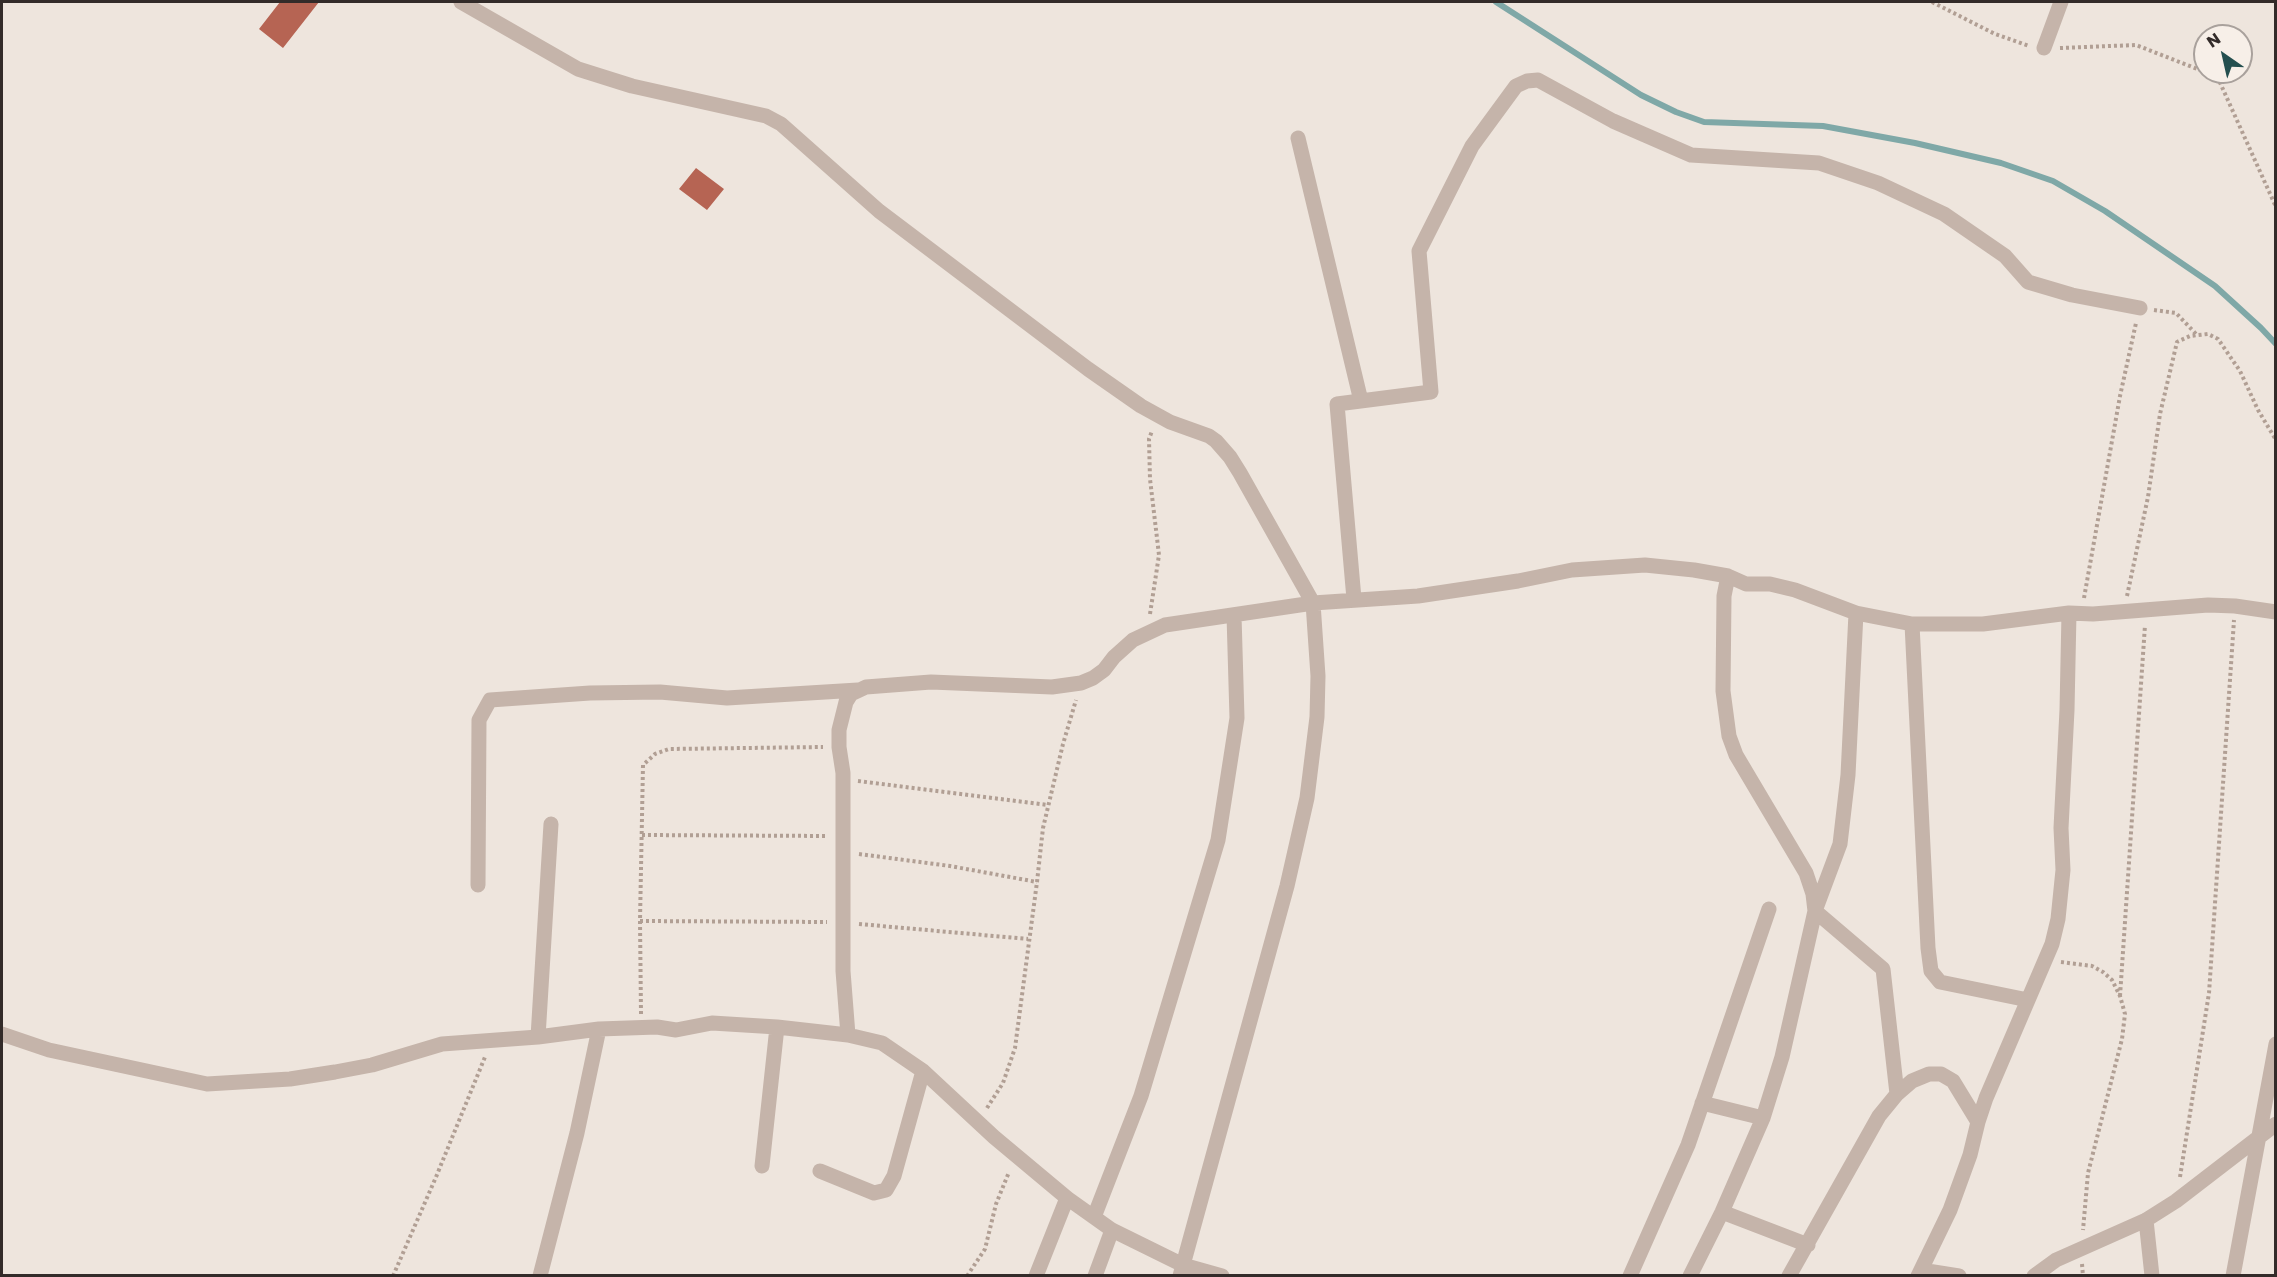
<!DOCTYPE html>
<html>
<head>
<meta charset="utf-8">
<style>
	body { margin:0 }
	#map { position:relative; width:2277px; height:1277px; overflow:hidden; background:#eee5dd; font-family:Poppins,sans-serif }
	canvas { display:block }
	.frame { position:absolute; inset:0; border:3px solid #332b29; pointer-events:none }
	.north { position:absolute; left:2193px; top:24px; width:60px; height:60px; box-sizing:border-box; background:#f7efe8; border:2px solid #a9a19c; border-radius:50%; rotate:326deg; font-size:16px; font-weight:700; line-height:24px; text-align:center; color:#332b29 }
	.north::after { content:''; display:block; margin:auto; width:21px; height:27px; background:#244f4f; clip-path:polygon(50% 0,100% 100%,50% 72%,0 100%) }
</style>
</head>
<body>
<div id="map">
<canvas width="2277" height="1277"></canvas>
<div class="frame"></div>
<div class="north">N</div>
</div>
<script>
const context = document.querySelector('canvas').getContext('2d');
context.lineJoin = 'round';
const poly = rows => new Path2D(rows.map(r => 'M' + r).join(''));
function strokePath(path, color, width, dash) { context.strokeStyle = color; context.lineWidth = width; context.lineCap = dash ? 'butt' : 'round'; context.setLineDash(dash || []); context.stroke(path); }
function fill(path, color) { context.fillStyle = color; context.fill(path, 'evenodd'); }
const stream = poly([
	[1496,2,1641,95,1676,112,1704,122,1823,126,1915,143,2001,163,2053,181,2105,211,2215,286,2261,328,2276,344]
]);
const building = poly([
	[280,2,319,2,283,48,259,29],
	[696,168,724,189,707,210,679,189]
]);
const path = poly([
	[1932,2,1995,34,2029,46],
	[2060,48,2136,45,2205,72],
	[2206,72,2217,76,2276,207],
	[2154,310,2176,313,2197,335],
	[2127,596,2148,497,2160,414,2177,342,2190,336,2208,334,2218,339,2240,371,2258,410,2276,440],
	[2084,598,2120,396,2136,323],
	[1150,614,1159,555,1150,479,1149,439,1152,431],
	[858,781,1048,805],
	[642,835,828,836],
	[859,854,950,866,1037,882],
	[640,921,827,922],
	[859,924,1028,939],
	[2061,962,2092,966,2103,972,2112,980,2120,996,2125,1014,2122,1039,2088,1173,2083,1230],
	[2120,996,2145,625],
	[641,1014,640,921,643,765,655,754,669,749,823,747],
	[987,1108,1003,1083,1015,1048,1037,882,1043,828,1063,744,1076,700],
	[2180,1177,2209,993,2234,620],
	[2082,1264,2083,1276],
	[393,1276,436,1177,485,1057],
	[967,1276,985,1249,996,1204,1009,1172]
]);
const minor = poly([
	[461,2,578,69,632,86,766,116,781,124,879,211,1088,369,1141,406,1170,422,1209,436,1216,441,1230,457,1240,473,1313,603,1418,596,1518,581,1572,570,1645,565,1694,570,1728,576,1746,584,1770,584,1795,590,1856,613,1912,624,1983,624,2069,613,2093,614,2208,605,2235,606,2276,612],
	[2044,48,2061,2],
	[1298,138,1361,401],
	[1354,599,1337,404,1431,392,1419,251,1472,146,1516,86,1527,81,1538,80,1613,121,1691,155,1819,163,1878,183,1944,214,2005,256,2028,282,2072,295,2140,308],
	[1856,613,1848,775,1840,844,1815,911,1883,969,1897,1094],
	[1912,624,1928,948,1931,971,1940,982,2028,1000],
	[478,885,479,720,490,700,590,693,660,692,727,698,858,690],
	[2,1034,49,1050,207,1084,290,1079,335,1072,372,1065,442,1044,538,1037,599,1029,657,1027,676,1030,712,1023,777,1027,848,1035],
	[538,1037,551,824],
	[1702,1103,1763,1118],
	[762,1166,777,1027],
	[820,1171,874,1193,886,1190,894,1176,923,1071],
	[1722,1212,1808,1245],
	[1094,1217,1141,1096,1218,840,1237,718,1234,615],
	[2146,1220,2152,1276],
	[1921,1270,1959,1276],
	[540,1276,577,1133,599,1029],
	[1036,1276,1067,1198],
	[1095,1276,1112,1230],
	[1180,1276,1183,1265,1287,886,1307,798,1317,717,1318,676,1313,603,1165,625,1133,640,1114,657,1104,670,1093,678,1081,683,1052,687,931,682,866,687,851,694,846,702,839,730,839,747,843,773,843,971,848,1035,882,1043,923,1071,994,1137,1067,1198,1112,1230,1183,1265,1222,1276],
	[1630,1276,1688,1145,1769,909],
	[1690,1276,1722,1212,1763,1118,1782,1057,1815,911,1813,894,1806,873,1736,755,1729,736,1723,691,1724,596,1728,576],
	[1789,1276,1879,1116,1897,1094,1912,1081,1929,1074,1941,1074,1953,1081,1978,1122],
	[1918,1276,1950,1210,1970,1155,1978,1122,1986,1098,2052,944,2058,919,2063,870,2061,828,2067,710,2069,613],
	[2034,1276,2056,1260,2146,1220,2176,1201,2276,1124],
	[2233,1276,2276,1044]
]);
strokePath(stream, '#7fa8a7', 6);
fill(building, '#b66453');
strokePath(path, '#b19f94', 4, [3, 3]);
strokePath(minor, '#c5b4aa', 15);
</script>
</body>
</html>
